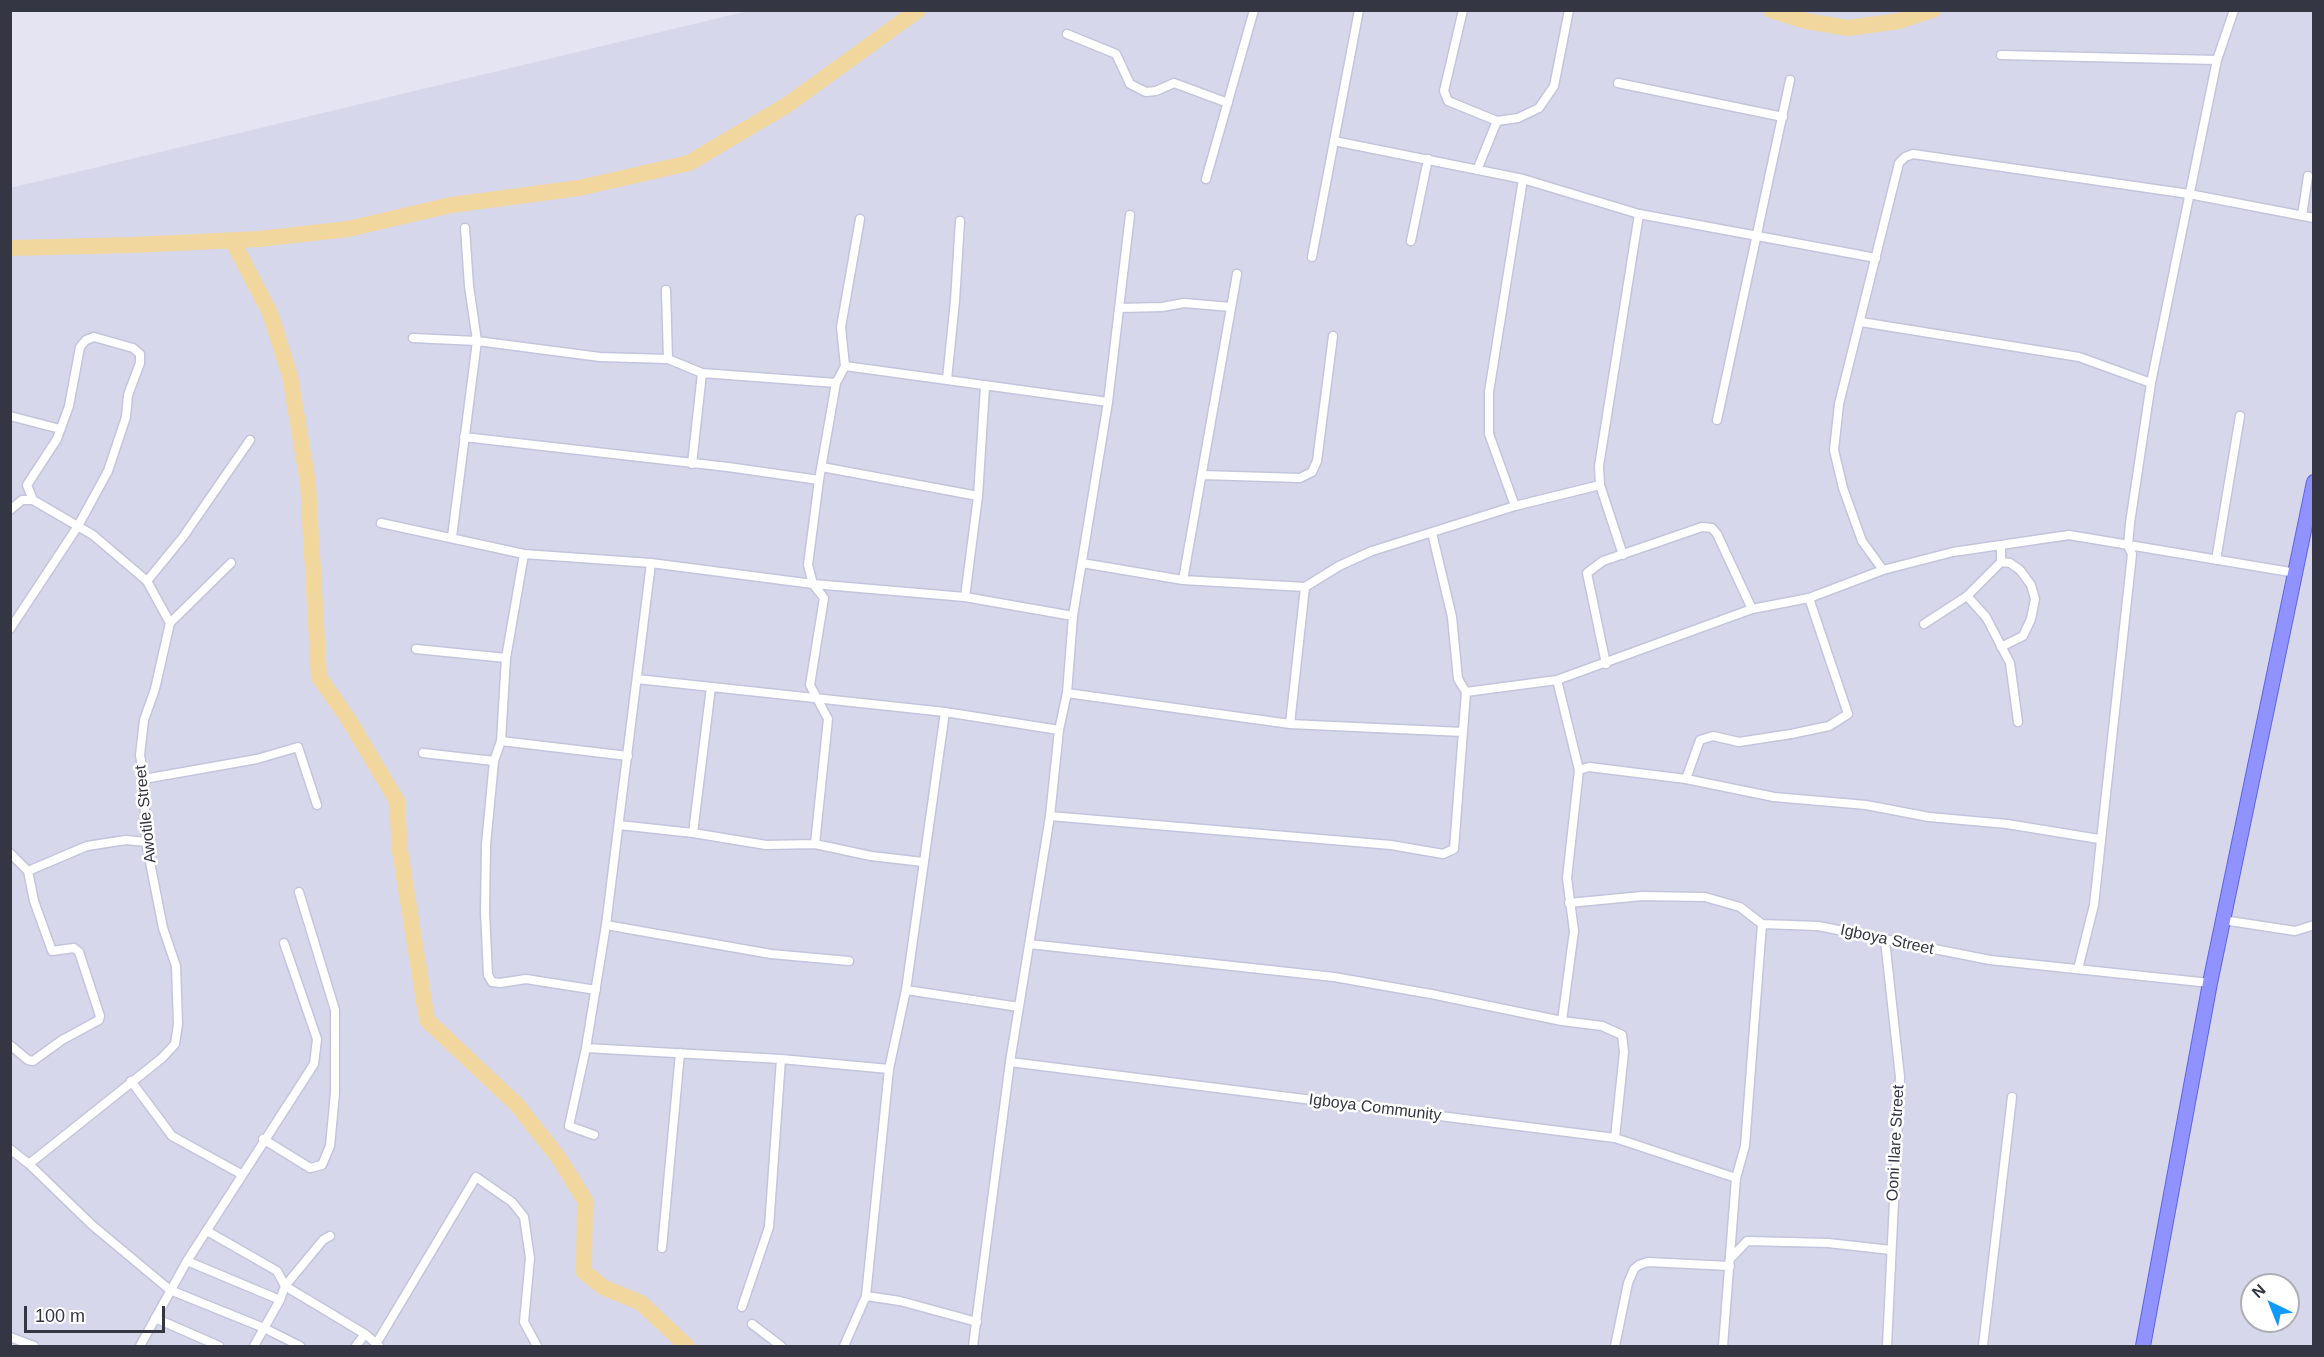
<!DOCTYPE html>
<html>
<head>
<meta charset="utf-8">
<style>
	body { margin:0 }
	#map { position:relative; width:2324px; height:1357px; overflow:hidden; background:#e4e4f2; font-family:Helvetica,sans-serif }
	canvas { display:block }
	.frame { position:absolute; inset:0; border:12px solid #343644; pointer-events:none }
	.north { position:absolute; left:2240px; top:1273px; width:60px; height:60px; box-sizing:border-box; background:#fff; border:2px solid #aeafb4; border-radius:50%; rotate:317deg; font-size:16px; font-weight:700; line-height:24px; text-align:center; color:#343644 }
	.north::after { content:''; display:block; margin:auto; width:21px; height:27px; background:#0f9bfd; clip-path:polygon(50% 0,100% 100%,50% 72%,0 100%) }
	.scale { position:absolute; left:24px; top:1306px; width:141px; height:27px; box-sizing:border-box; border:3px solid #343644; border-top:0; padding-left:8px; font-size:18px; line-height:21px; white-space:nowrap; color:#343644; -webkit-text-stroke:4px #fff; paint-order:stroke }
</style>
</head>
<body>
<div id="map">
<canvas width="2324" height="1357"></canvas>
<div class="frame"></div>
<div class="north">N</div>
<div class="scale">100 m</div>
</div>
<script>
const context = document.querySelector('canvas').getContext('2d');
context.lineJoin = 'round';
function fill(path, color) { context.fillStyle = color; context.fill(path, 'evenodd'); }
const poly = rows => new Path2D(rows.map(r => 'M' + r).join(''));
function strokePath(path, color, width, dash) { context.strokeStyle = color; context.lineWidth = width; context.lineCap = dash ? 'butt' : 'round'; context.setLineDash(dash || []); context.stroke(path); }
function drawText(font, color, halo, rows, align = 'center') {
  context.font = font + ' Helvetica,sans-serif'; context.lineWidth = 5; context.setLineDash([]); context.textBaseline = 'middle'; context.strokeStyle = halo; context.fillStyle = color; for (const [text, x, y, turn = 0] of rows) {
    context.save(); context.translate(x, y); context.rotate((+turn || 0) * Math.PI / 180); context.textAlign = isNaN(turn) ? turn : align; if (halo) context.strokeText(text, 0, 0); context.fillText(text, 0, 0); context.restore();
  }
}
const residential = poly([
	[748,11,2313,11,2313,1346,11,1346,10,188],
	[2252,1285,2288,1285,2288,1321,2252,1321]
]);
const river = poly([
	[1771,10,1806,21,1848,28,1899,21,1933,10],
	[232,240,270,313,290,376,308,483,319,677,347,717,397,801,400,851,427,1020,517,1105,558,1157,585,1200,584,1272,603,1287,641,1303,687,1346],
	[10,248,132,245,259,239,348,229,451,205,579,188,689,163,787,105,918,10]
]);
const minor = poly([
	[1463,10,1444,91,1448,101,1497,121,1518,118,1539,108,1554,86,1569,10],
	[1067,34,1116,54,1130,84,1146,92,1156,91,1174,83,1228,103],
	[2001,55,2217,60],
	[1618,83,1783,117],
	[1334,141,1523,179,1639,214,1876,258],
	[1477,170,1497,121],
	[1206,179,1254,10],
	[2302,216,2308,176],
	[1411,241,1428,159],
	[1312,257,1359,10],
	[666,290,668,359],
	[1119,308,1162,307,1184,303,1231,307],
	[1861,322,2079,357,2151,383],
	[413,338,477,341,600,357,668,359,702,373,836,383],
	[845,366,1108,402],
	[947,379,955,301,960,221],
	[10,416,60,429],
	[1717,420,1790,80],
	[464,437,728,467,819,480],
	[692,464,702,373],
	[822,467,978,496],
	[1202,475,1300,478,1312,472,1317,461,1333,336],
	[1515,506,1489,434,1489,392,1523,179],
	[10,510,22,500,33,500,93,535,147,581,170,623,155,689,144,720,140,755,144,779,146,842,163,928,176,966,178,1024,175,1044,162,1058,29,1164,10,1149],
	[381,523,524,554,651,563,813,584,965,597,1073,616],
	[452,537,477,341,469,286,465,228],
	[524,554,506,658,501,741,494,761,486,845,485,912,488,975,492,982,500,983,526,979,596,990],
	[1623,555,1600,485,1599,466,1639,214],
	[2216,560,2240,416],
	[1082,563,1183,580,1305,587,1339,566,1372,551,1515,506,1600,485],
	[1883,570,1862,541,1843,488,1834,450,1839,404,1899,163,1905,157,1913,154,2189,194,2314,218],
	[1183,580,1237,274],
	[147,581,183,537,250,440],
	[1967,596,1986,617,2010,663,2018,722],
	[965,597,978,496,985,387],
	[170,623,231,563],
	[1924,624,1967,596,2001,562,2001,546],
	[10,629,78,526,108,471,126,417,128,395,140,363,140,354,133,348,94,337,86,340,80,347,69,406,57,439,27,485,33,500],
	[2001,647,2023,636,2031,619,2035,599,2031,585,2020,570,2010,563,2001,562],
	[416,649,506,658],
	[1606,664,1587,573,1603,561,1702,527,1712,528,1717,534,1752,609],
	[637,679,945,712,1059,730],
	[1466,692,1557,680,1752,609,1809,598,1883,570,1953,552,2069,535,2296,573],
	[1067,693,1290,724,1463,732],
	[1290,724,1305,587],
	[501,741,628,756],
	[423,753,494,761],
	[1579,770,1589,767,1686,779,1774,797,1866,805,1929,817,2007,824,2099,839],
	[144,779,257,759,298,747,317,805],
	[1686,779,1700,740,1713,736,1739,742,1791,734,1829,726,1848,714,1809,598],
	[1050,816,1391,845,1443,854,1454,849,1466,692,1458,679,1452,617,1432,533],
	[619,825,693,833,766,845,815,844,871,856,923,862],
	[693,833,711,687],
	[815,844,828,719,810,685,824,598,813,584,808,565,819,480,836,383,845,366,841,327,860,219],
	[10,853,28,871,34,901,52,951,74,948,79,952,100,1016,99,1020,62,1040,33,1061,28,1060,10,1045],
	[28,871,87,846,126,840,146,842],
	[1569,903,1642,896,1705,897,1740,907,1762,924,1818,926,1990,960,2210,983],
	[2223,920,2295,931,2314,925],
	[606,925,771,954,849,961],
	[1885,940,1900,1077,1887,1346],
	[1029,944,1334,977,1431,994,1562,1021,1574,931,1567,878,1579,770,1557,680],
	[2078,969,2094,905,2132,554,2128,546,2130,523,2151,383,2217,60,2234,10],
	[906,990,1019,1007],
	[1562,1021,1602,1026,1622,1035,1624,1052,1615,1138],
	[586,1048,781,1059,889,1069],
	[1010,1062,1615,1138,1736,1178],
	[131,1081,172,1136,241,1174],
	[594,1135,569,1126,586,1048,606,925,651,563],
	[263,1139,310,1168,322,1165,330,1146,335,1093,335,1010,299,892],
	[29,1164,92,1225,170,1290,264,1328,300,1346],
	[207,1231,277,1271,285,1286,365,1334],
	[662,1248,680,1053],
	[1732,1257,1747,1241,1828,1243,1891,1250],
	[187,1261,280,1300],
	[866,1296,900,1301,977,1322],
	[742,1307,769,1227,781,1059],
	[155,1318,219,1346],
	[752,1324,781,1346],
	[10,1337,34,1346],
	[376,1344,476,1177,512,1202,524,1217,530,1258,524,1322,537,1346],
	[140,1346,187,1261,314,1064,317,1039,284,943],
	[254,1346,280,1300,285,1286,323,1240,330,1236],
	[356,1346,365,1334,379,1346],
	[844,1346,866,1296,889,1069,906,990,945,712],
	[973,1346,1010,1062,1050,816,1059,730,1067,693,1073,616,1108,402,1130,215],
	[1615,1346,1628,1283,1634,1269,1639,1265,1648,1262,1730,1266],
	[1723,1346,1736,1178,1745,1146,1762,924],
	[1983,1346,2012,1097]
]);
const primary = poly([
	[2143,1346,2210,983,2314,482]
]);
const streetNames = [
	["Awotile Street",146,814,-96],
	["Igboya Street",1887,940,12],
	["Igboya Community",1375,1108,7],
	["Ooni Ilare Street",1896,1143,-87]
];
fill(residential, '#d6d7ea');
strokePath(river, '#f1d69e', 16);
strokePath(minor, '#c3c5dc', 11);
strokePath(primary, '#5f64e5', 16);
strokePath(minor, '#fff', 8);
strokePath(primary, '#9092ff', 14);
drawText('16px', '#343644', '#fff', streetNames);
</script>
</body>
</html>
